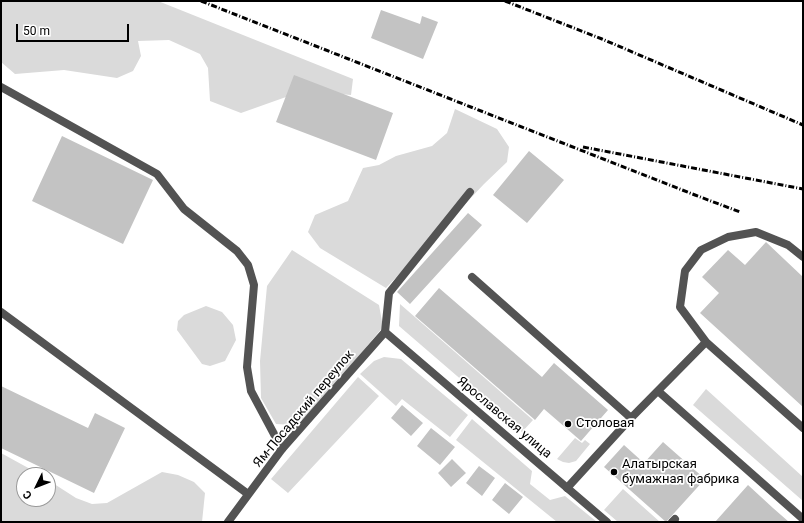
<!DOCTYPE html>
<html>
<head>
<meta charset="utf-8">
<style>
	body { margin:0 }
	#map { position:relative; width:804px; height:523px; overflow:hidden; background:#fff; font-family:Roboto,sans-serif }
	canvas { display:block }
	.frame { position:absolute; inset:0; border:2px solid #000; pointer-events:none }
	.north { position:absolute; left:16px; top:467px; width:40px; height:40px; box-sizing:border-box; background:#fff; border:1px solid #999; border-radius:50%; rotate:227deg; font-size:11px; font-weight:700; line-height:16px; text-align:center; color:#000 }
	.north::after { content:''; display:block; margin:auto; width:14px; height:18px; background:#000; clip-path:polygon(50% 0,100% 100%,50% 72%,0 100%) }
	.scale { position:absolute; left:16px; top:24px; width:113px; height:18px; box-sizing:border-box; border:2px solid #000; border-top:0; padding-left:5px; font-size:12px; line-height:14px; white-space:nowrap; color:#000; -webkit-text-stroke:3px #fff; paint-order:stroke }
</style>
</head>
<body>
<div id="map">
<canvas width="804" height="523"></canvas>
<div class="frame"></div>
<div class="north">С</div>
<div class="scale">50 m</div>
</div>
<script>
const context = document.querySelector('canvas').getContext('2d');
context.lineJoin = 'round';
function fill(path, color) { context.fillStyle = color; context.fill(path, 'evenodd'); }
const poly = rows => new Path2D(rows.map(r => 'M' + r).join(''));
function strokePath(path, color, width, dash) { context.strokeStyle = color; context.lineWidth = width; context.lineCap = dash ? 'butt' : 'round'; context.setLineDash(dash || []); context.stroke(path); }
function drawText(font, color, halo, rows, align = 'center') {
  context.font = font + ' Roboto,sans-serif'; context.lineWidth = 3.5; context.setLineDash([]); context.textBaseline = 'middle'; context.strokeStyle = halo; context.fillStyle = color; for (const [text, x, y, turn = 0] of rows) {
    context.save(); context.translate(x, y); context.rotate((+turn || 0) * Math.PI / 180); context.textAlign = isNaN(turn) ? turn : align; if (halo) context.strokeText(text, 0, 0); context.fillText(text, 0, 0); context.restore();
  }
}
const green = poly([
	[1,1,158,1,353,79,351,95,317,92,286,97,241,113,210,101,208,68,200,54,169,40,138,41,141,56,133,71,117,78,64,70,15,74,1,62],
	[455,109,497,129,509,147,507,162,484,184,386,288,320,248,308,232,315,215,348,201,363,168,379,165,396,156,432,146,447,133],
	[292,250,379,305,383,327,315,408,295,425,276,424,261,398,260,361,267,286],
	[400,304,533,420,522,432,399,326],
	[206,306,222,312,233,325,236,340,225,361,210,366,202,364,177,330,178,321,184,315],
	[384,357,401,359,468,415,450,437,402,399,396,406,360,374,374,361],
	[358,377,379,396,288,493,271,479],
	[706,389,803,477,803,501,693,405],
	[472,419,532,471,530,484,550,500,565,496,597,522,557,522,456,440],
	[575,438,582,443,585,440,590,444,576,461,569,463,563,462,557,459],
	[1,453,41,475,24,475,24,499,48,499,48,480,76,498,92,504,107,503,162,472,178,475,194,482,205,493,202,522,1,522],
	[623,489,660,522,618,522,604,510]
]);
const building = poly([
	[381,10,420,24,422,16,438,22,423,59,371,38],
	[294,75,393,113,376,160,276,122],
	[62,136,153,180,123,244,32,201],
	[529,151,564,180,527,223,493,195],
	[468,213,482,225,410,304,397,292],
	[766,242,803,277,803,407,700,313,719,293,702,277,728,250,745,265],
	[439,288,542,377,554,363,608,410,581,441,544,409,535,420,415,316],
	[1,386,88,428,95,413,125,428,94,493,1,448],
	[402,405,423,423,411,436,391,418],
	[431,428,455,447,440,465,417,446],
	[663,442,705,479,666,522,604,467,624,445,644,463],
	[452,459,466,473,451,487,438,473],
	[479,466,495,478,482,496,466,483],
	[505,483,523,497,509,514,492,500],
	[748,485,773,508,789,522,715,522]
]);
const lane = poly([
	[1,87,157,174,184,209,237,251,248,265,254,285,247,367,251,391,282,449],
	[803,257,788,245,756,232,728,237,701,250,685,271,680,307,706,342,803,428],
	[472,277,631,418],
	[1,312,248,494],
	[385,332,389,293,470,192],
	[658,391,803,519],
	[567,488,631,418,706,342],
	[672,522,675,519]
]);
const street = poly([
	[228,522,282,449,385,332,607,522]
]);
const rail = poly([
	[201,1,695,195,740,212],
	[505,1,602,39,803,125],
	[583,147,803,189]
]);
const markers = [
	[568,424,4,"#000"],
	[614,472,4,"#000"]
];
const streetNames = [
	["Ям-Посадский переулок",304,409,-50],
	["Ярославская улица",504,418,40]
];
const poiNames = [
	["Столовая",576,424],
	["Алатырская",622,465],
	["бумажная фабрика",622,480]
];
fill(green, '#dadada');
fill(building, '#c3c3c3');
strokePath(lane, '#535353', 8);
strokePath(street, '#535353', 8);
strokePath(rail, '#000', 3, [6, 2, 1, 2]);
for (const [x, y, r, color] of markers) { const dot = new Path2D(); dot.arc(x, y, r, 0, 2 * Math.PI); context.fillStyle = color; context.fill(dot); strokePath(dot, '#fff', 1.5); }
drawText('13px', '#000', '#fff', streetNames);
drawText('13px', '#000', '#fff', poiNames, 'left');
</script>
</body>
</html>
